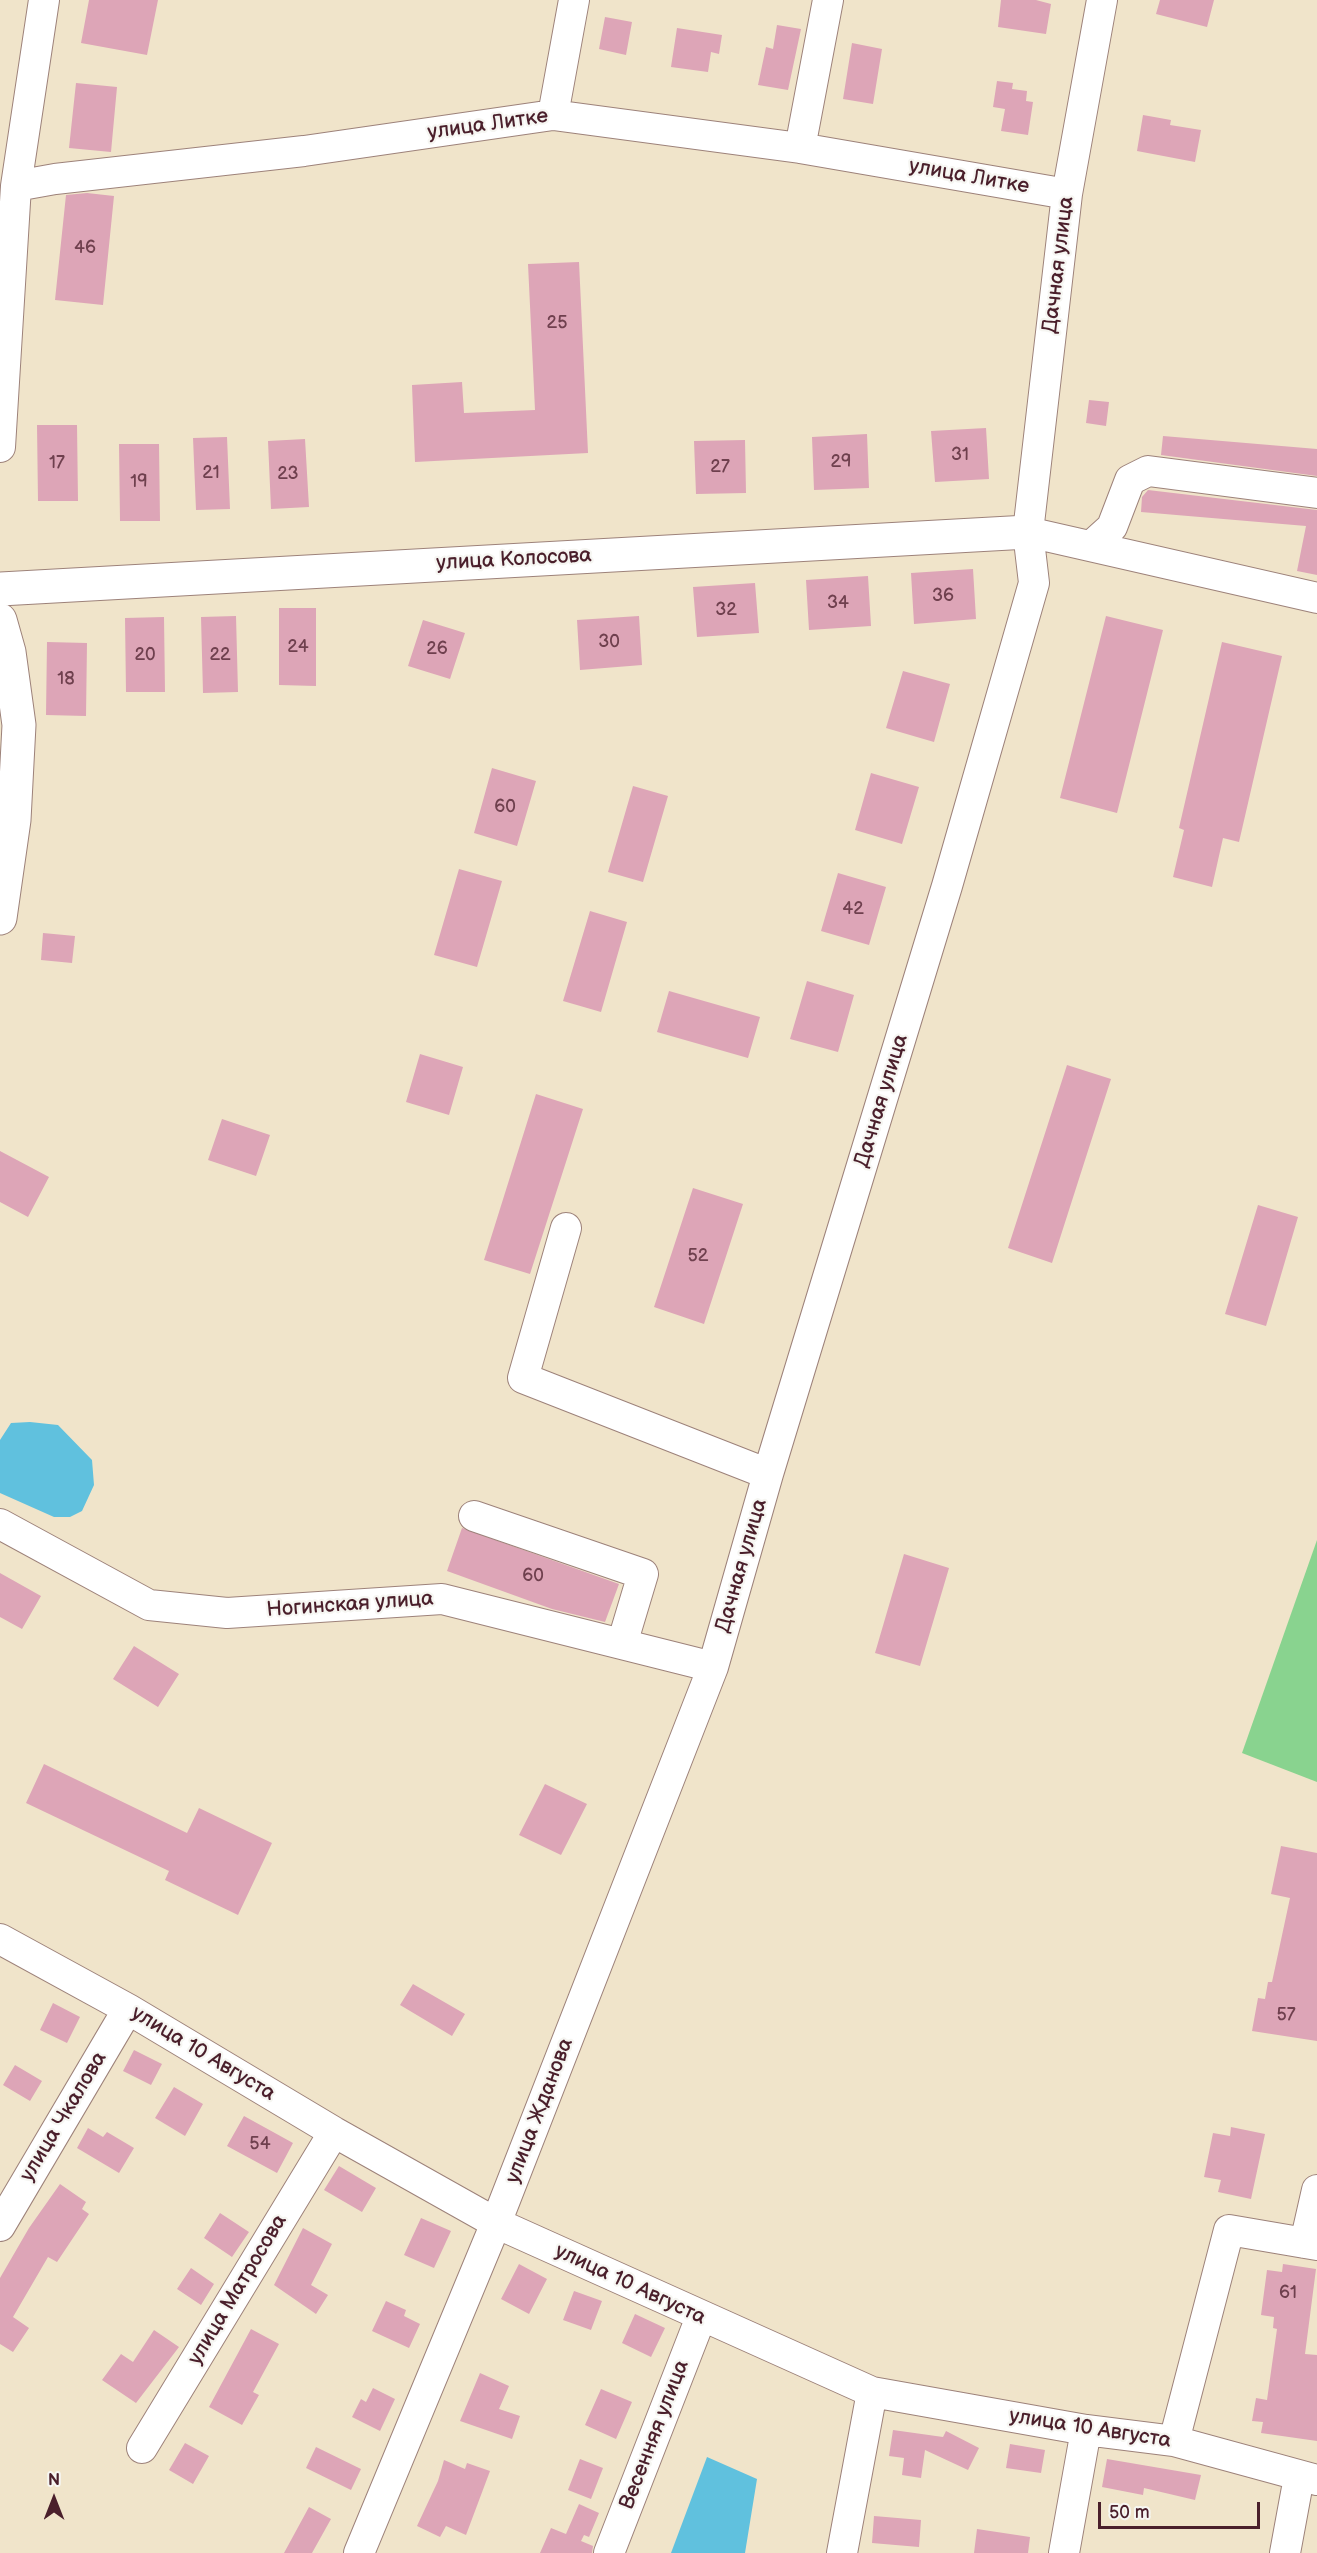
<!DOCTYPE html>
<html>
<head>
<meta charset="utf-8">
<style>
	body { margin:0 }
	#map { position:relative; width:1317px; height:2553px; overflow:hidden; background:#f0e4ca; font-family:"Balsamiq Sans",sans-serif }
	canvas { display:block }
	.north { position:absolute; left:24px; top:2469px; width:60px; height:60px; -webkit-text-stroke:4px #f6f6f2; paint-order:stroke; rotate:0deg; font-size:16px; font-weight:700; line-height:24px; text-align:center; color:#4a1f2b }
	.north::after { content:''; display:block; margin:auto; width:21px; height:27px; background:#4a1f2b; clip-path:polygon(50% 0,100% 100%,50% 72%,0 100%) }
	.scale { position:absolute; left:1098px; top:2502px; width:162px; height:27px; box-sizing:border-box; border:3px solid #4a1f2b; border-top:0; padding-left:8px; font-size:18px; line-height:21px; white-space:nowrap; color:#4a1f2b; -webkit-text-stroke:4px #f6f6f2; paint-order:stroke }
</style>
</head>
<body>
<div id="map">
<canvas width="1317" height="2553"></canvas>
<div class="north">N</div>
<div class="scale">50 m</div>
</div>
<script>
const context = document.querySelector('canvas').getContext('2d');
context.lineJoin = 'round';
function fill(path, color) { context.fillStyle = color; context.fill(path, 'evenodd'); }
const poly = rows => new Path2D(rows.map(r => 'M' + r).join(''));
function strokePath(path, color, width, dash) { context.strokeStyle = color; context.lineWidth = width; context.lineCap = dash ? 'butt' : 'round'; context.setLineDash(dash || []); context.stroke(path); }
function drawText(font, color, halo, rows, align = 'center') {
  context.font = font + ' "Balsamiq Sans",sans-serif'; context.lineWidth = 4.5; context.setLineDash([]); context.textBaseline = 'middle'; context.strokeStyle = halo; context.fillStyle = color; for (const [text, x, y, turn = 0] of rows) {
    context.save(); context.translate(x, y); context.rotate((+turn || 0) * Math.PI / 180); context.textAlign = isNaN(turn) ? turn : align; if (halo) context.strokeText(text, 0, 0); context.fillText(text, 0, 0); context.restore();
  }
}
const green = poly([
	[1317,1540,1317,1782,1242,1753]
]);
const water = poly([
	[30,1422,58,1425,92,1460,94,1485,82,1511,70,1517,54,1517,0,1493,0,1440,11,1423],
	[707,2457,757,2479,745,2553,671,2553]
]);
const building = poly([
	[89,0,158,0,147,55,81,43],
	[1001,0,1036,0,1051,4,1046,34,998,27],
	[1160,0,1214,0,1207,27,1156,14],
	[605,17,632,22,626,55,599,49],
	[777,25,801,29,788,90,758,85,766,47,773,49],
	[677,28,722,35,719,54,711,52,708,72,671,67],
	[852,43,882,49,873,104,843,99],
	[997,81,1013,83,1012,89,1027,91,1026,101,1033,102,1028,135,1001,131,1005,109,993,107],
	[76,83,117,87,111,152,69,148],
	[1143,115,1171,120,1170,125,1201,130,1195,162,1137,151],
	[87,193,114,196,103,305,55,300,66,195],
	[579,262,588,453,415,462,412,385,462,382,464,413,535,410,528,264],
	[1089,400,1109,402,1106,426,1086,423],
	[37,425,77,425,78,501,38,501],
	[986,428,989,479,935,482,931,431],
	[867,434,869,488,814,490,812,437],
	[1163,436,1317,449,1317,476,1161,455],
	[227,437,230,509,196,510,193,438],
	[305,439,309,507,271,509,268,441],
	[745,440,746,493,696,494,694,441],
	[119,444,159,444,160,521,120,521],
	[1148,490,1317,510,1317,575,1297,571,1306,526,1141,512,1142,497],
	[973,569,976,619,914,624,911,573],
	[868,576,871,626,809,630,806,580],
	[755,583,759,633,697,637,693,587],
	[279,608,316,608,316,686,279,685],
	[236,616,238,692,203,693,201,617],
	[639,616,642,665,580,670,577,620],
	[1106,616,1163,630,1117,813,1060,798],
	[164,617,165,692,126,692,125,618],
	[423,620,465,633,450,679,408,666],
	[47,642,87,643,86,716,46,715],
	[1222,642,1282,656,1239,842,1223,838,1212,887,1173,877,1184,830,1179,828],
	[903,671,950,684,934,742,886,728],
	[492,768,536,781,517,846,474,833],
	[871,773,919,787,902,844,855,830],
	[633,786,668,796,643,882,608,872],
	[459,869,502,881,477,967,434,955],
	[838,873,886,887,869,945,821,931],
	[590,911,627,922,601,1012,563,1001],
	[43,933,75,936,72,963,41,960],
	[807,981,854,995,838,1052,790,1039],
	[669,991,760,1017,748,1058,657,1032],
	[420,1054,463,1067,449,1115,406,1102],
	[1067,1065,1111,1079,1052,1263,1008,1248],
	[536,1094,583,1109,530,1274,484,1260],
	[222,1119,270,1135,256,1176,208,1160],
	[0,1151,49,1177,28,1217,0,1202],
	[693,1188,743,1204,704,1324,654,1307],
	[1258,1205,1298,1217,1266,1326,1225,1314],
	[462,1528,619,1584,605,1622,552,1609,447,1571],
	[904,1554,949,1568,920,1666,875,1653],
	[0,1573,41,1596,22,1629,0,1617],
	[134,1646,179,1674,158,1707,113,1679],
	[44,1764,187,1833,199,1808,272,1843,238,1915,165,1880,169,1871,26,1803],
	[545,1784,587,1804,561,1855,519,1835],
	[1281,1846,1317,1853,1317,2041,1252,2031,1258,1998,1265,1999,1268,1982,1272,1982,1290,1898,1271,1894],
	[413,1984,465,2014,452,2036,400,2005],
	[53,2003,80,2017,67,2043,40,2030],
	[134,2050,162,2064,151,2085,123,2071],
	[15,2065,42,2081,30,2101,3,2085],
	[174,2087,203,2104,185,2136,155,2118],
	[244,2116,293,2143,277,2173,227,2146],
	[1231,2127,1265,2134,1251,2199,1218,2192,1221,2180,1204,2177,1213,2133,1230,2136],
	[88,2128,103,2137,107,2132,134,2148,119,2173,77,2148],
	[339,2166,376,2188,362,2212,324,2190],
	[60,2184,86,2202,82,2209,89,2214,57,2262,48,2257,13,2317,29,2328,13,2352,0,2344,0,2278,29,2228],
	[220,2213,249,2232,232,2257,204,2238],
	[421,2218,451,2231,434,2268,404,2255],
	[303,2228,332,2244,311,2285,328,2295,316,2314,274,2285],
	[519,2264,547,2279,529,2314,501,2299],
	[1283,2264,1316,2269,1305,2354,1317,2355,1317,2441,1261,2433,1263,2422,1252,2421,1256,2398,1267,2400,1277,2329,1273,2328,1274,2317,1261,2315,1267,2270,1282,2272],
	[191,2268,214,2284,201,2305,177,2289],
	[574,2291,602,2301,591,2330,563,2320],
	[386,2301,406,2310,404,2316,420,2324,409,2348,372,2331],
	[635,2314,665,2328,651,2357,622,2343],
	[251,2329,279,2344,253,2392,259,2395,242,2425,209,2407],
	[154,2330,179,2347,136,2403,102,2380,121,2354,133,2362],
	[480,2373,509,2386,499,2409,520,2416,512,2439,460,2421],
	[373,2388,395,2399,380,2431,352,2417,361,2399,366,2402],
	[601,2389,632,2402,616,2439,585,2425],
	[893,2430,943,2437,946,2431,979,2448,968,2470,925,2450,921,2478,902,2475,904,2458,889,2456],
	[185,2443,209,2456,193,2484,169,2470],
	[1010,2444,1045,2450,1041,2473,1006,2468],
	[316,2447,361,2469,351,2490,306,2468],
	[580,2459,603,2468,591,2499,568,2490],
	[1107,2459,1201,2475,1195,2500,1144,2488,1143,2495,1102,2487],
	[444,2460,465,2469,467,2463,490,2471,466,2535,446,2526,440,2537,417,2526,438,2481],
	[579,2504,599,2513,589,2537,584,2535,581,2541,593,2546,592,2553,540,2553,551,2528,566,2534],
	[309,2507,331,2519,312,2553,284,2553],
	[874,2516,921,2520,919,2547,872,2543],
	[977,2529,1030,2537,1028,2553,974,2553]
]);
const minor = poly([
	[553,115,574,0],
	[800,148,828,0],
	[16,186,55,179,304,151,553,115,800,148,1067,194],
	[0,447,16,186,44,0],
	[1028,532,1317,598],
	[1091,546,1112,527,1130,480,1148,471,1317,493],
	[566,1228,523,1378,768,1474],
	[474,1516,643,1574,622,1644],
	[0,1524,149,1605,227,1613,442,1599,713,1667],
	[0,1939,128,2009,334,2132,496,2223,872,2392,1086,2430,1174,2441,1317,2480],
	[1317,2190,1305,2243,1317,2245],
	[0,2226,128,2009],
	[1174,2441,1229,2230,1305,2243],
	[142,2448,334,2132],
	[359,2553,496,2223,713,1667,768,1474,947,886,1034,583,1028,532,1067,194,1102,0],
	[609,2553,701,2317],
	[842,2553,872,2392],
	[1064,2553,1086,2430],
	[1285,2553,1299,2477]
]);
const major = poly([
	[0,589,1028,532],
	[0,620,9,652,19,725,14,820,0,918]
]);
const numberNames = [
	["46",85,248],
	["25",557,323],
	["31",960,455],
	["29",841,462],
	["17",57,463],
	["27",720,467],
	["21",211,473],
	["23",288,474],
	["19",139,482],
	["36",943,596],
	["34",838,603],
	["32",726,610],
	["30",609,642],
	["24",298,647],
	["26",437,649],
	["20",145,655],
	["22",220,655],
	["18",66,679],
	["60",505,807],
	["42",853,909],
	["52",698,1256],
	["60",533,1576],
	["57",1286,2015],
	["54",260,2144],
	["61",1288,2293]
];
const streetNames = [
	["улица Литке",488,125,-8],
	["улица Литке",969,177,10],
	["Дачная улица",1059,265,-83],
	["улица Колосова",514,560,-3],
	["Дачная улица",882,1101,-73],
	["Дачная улица",742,1566,-74],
	["Ногинская улица",350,1605,-4],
	["улица 10 Августа",203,2054,31],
	["улица Жданова",540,2111,-69],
	["улица Чкалова",64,2117,-59],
	["улица 10 Августа",630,2285,25],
	["улица Матросова",238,2290,-59],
	["улица 10 Августа",1090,2429,9],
	["Весенняя улица",655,2435,-69]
];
fill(green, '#89d38f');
fill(water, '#60c1de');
fill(building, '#dda5b7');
strokePath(minor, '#9d827a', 32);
strokePath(major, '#9d827a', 35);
strokePath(minor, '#fff', 30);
strokePath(major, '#fff', 33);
drawText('18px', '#6f404e', null, numberNames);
drawText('21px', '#4a1f2b', '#f6f6f2', streetNames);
</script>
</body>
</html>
